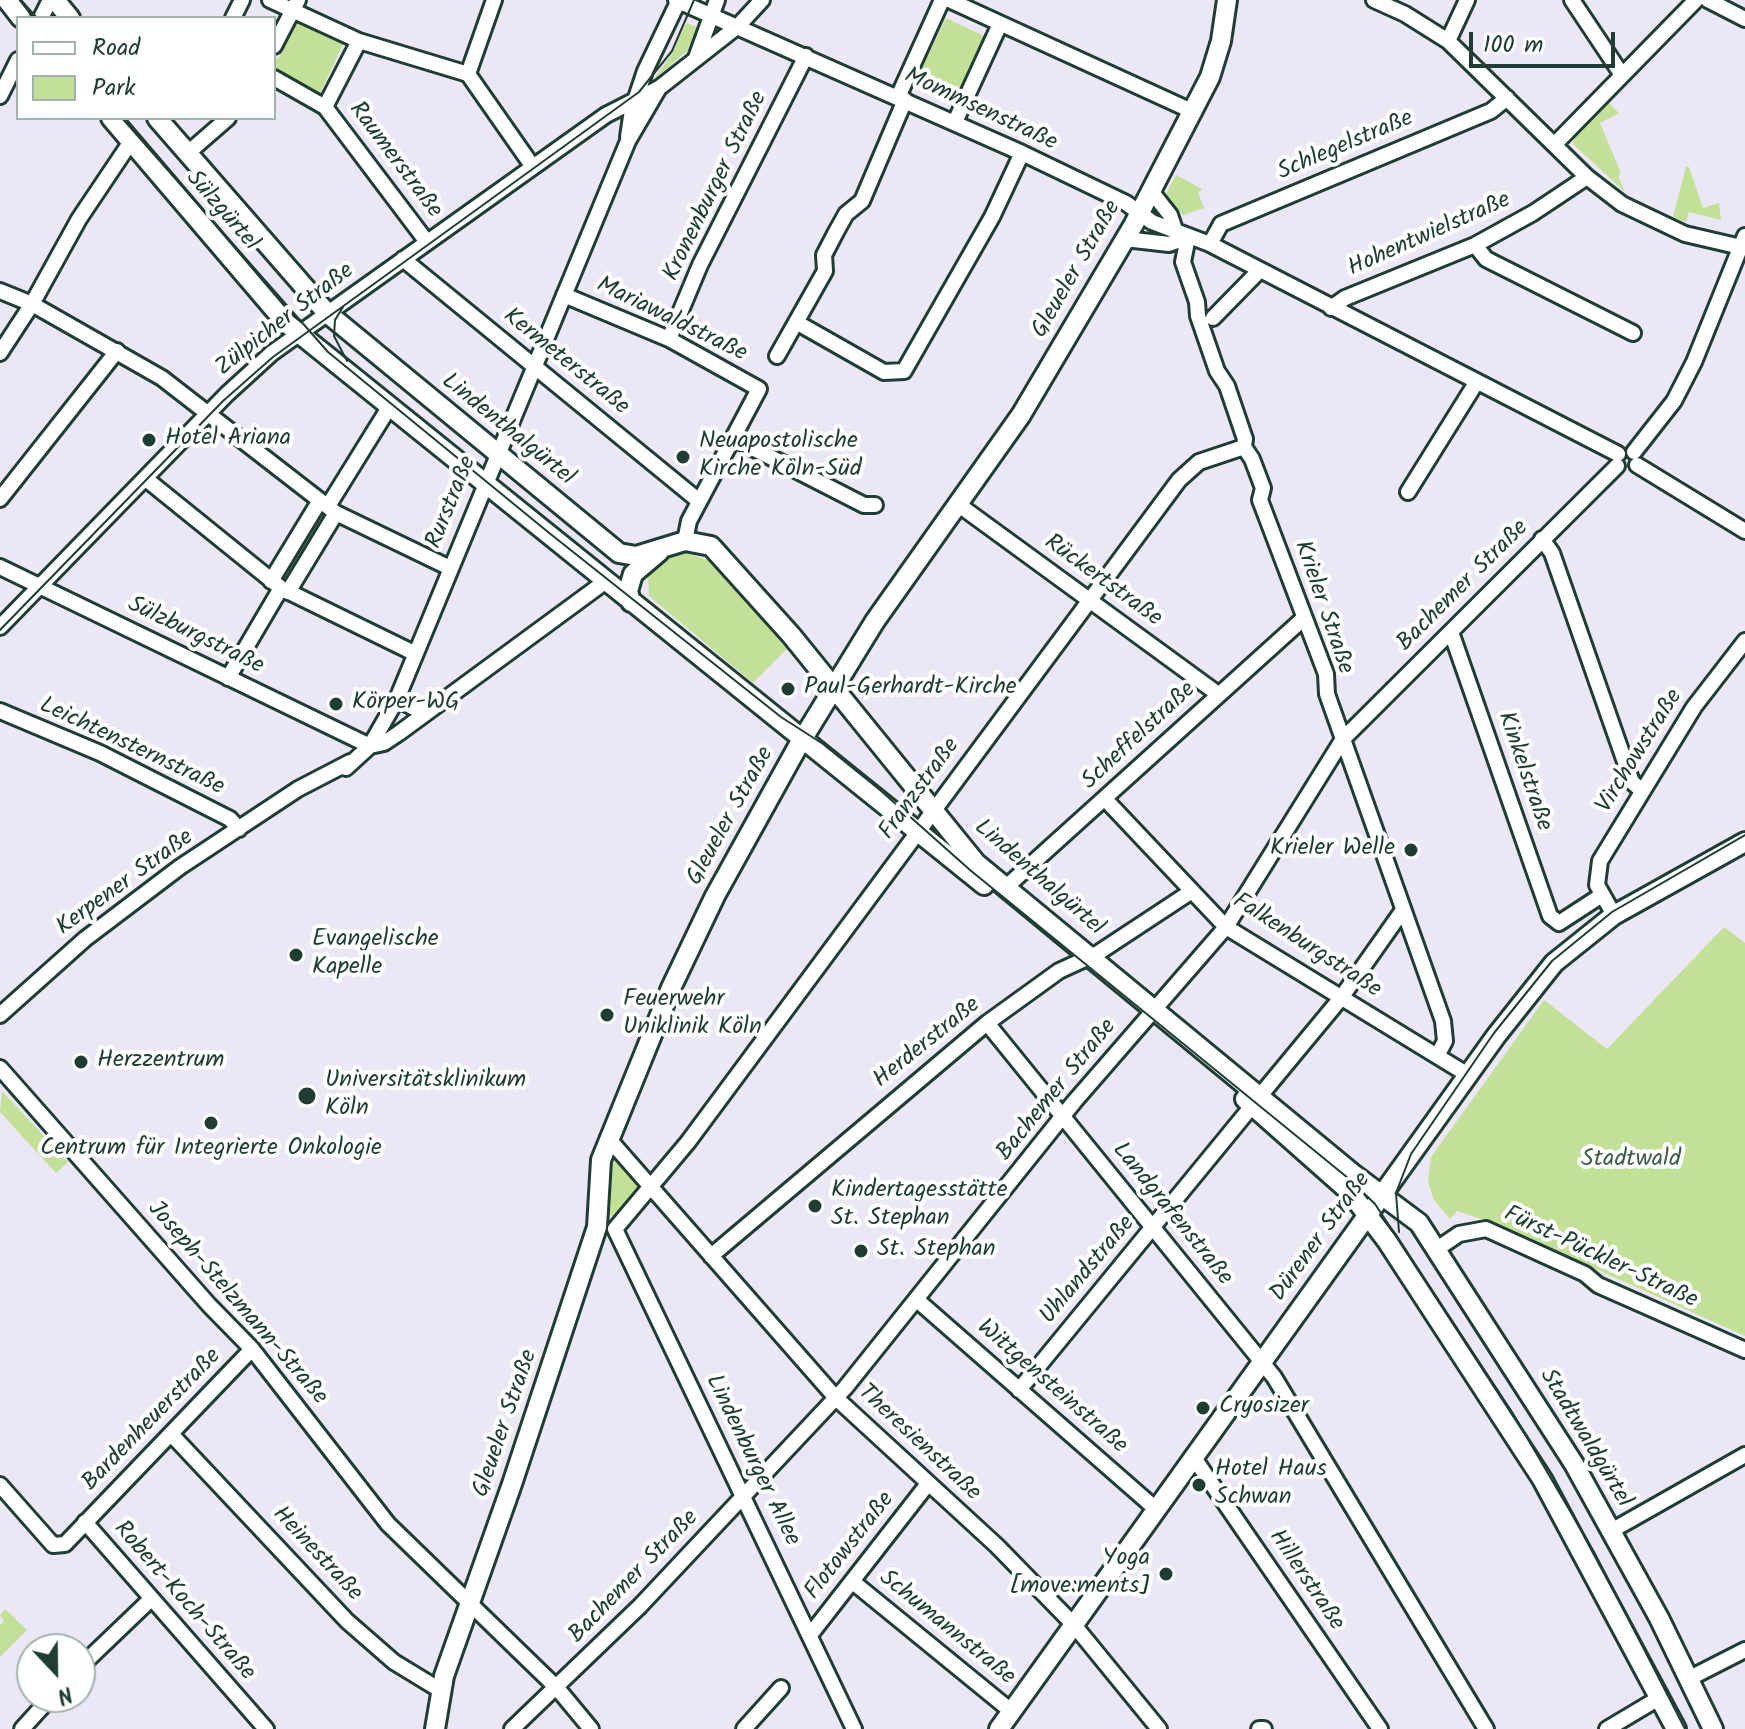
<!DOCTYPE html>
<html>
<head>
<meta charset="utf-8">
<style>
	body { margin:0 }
	#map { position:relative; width:1745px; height:1729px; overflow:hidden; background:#ece7f5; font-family:Kalam,sans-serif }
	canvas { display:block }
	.legend { position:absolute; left:16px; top:16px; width:260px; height:104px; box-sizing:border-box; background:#fff; border:2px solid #a5b1ae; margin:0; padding:10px 14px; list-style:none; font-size:24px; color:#1f3d34 }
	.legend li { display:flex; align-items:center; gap:16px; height:40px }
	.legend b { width:40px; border:2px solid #a5b1ae }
	.north { position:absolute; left:16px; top:1633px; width:80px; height:80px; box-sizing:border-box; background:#fff; border:2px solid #a5b1ae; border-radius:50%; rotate:158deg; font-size:22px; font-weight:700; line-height:32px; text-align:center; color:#1f3d34 }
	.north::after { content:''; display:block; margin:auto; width:28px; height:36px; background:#1f3d34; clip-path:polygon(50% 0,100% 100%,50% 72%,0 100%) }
	.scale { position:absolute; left:1469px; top:32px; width:146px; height:36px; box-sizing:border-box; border:4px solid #1f3d34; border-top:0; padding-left:10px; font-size:24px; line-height:28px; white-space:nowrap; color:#1f3d34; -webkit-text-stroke:6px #fff; paint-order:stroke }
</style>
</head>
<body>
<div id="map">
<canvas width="1745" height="1729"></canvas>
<ul class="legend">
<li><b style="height:10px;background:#fff"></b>Road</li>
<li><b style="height:22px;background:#c2e098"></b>Park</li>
</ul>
<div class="north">N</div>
<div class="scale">100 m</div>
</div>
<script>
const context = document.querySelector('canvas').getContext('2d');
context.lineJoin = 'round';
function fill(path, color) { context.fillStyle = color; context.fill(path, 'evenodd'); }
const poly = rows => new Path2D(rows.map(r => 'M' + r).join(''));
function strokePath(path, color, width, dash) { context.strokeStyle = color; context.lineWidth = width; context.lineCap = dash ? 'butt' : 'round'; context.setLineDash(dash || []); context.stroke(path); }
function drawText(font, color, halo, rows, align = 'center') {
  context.font = font + ' Kalam,sans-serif'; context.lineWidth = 8; context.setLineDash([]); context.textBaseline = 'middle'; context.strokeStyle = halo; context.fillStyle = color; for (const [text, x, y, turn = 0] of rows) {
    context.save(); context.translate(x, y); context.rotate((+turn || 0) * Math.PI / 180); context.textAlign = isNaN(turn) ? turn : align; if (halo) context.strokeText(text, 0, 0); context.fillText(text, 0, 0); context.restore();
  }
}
const green = poly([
	[946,18,986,37,958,95,918,77],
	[296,23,343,44,319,96,274,75,274,58,278,59],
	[686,23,702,29,699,41,653,80,672,54],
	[1605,99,1619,113,1600,123,1621,173,1618,176,1625,192,1573,144,1574,134],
	[1686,167,1689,167,1703,208,1719,203,1721,220,1689,212,1686,222,1673,217],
	[1176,175,1202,189,1198,193,1204,208,1183,215,1166,194],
	[683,552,711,561,787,649,753,683,649,596,648,578,654,569,670,555],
	[1724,927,1745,943,1745,1336,1491,1222,1457,1211,1450,1219,1434,1200,1428,1181,1431,1157,1544,1000,1607,1049],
	[2,1091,68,1162,56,1173,0,1112],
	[615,1159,641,1187,616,1217,607,1215,609,1162],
	[5,1609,27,1630,0,1657,0,1625,4,1621,0,1615]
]);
const minor = poly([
	[270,0,359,41,468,74,533,167],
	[676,0,1022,153,1126,203,1152,222,1210,244,1618,454],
	[949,0,1194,112],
	[1374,0,1405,14,1448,41,1587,177,1622,204,1685,234,1745,248],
	[1572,0,1622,75],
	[1708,0,1745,19],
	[41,18,50,0],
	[233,18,242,0],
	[1448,41,1467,0],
	[274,46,298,0],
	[696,58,717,0],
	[468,74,494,0],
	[274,78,325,107,427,242],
	[0,96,18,60],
	[898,97,942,0],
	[325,107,359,41],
	[955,122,1000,24],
	[628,137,632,110,645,71,679,0],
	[1555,144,1696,0],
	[189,152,228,118],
	[1151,191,1170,215,1176,233],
	[1188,237,1183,262,1197,302,1198,316,1217,371,1227,386,1245,439,1244,447,1252,459,1263,488,1260,500,1326,674,1327,694,1443,1021,1445,1041,1437,1056],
	[1125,239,1169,244,1188,237],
	[1210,244,1221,224,1491,111,1507,98],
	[1475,245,1486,259,1633,333],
	[403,259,699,501],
	[0,291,32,304,162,378,336,513,450,568],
	[564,295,669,339,759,389,689,521,685,541],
	[1331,308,1345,298,1475,245,1533,213,1587,177],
	[1213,318,1260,270],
	[796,322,884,372,904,371,992,217,1022,153],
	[669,339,700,265,806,56],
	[0,353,32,304,79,219,130,143],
	[777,356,825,271,824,255,836,232,846,214,862,201,905,100],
	[733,438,864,505,875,505],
	[1634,452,1674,401,1694,362,1745,236],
	[1637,465,1745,531],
	[146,479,281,588,414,653],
	[1408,492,1476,383],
	[0,499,117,351],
	[959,505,1218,694],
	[328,506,390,406],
	[1542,539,1552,553,1632,782,1641,790],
	[0,567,370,746],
	[271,581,319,502],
	[288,592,336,513],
	[0,627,227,394,272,353,606,115,659,88,738,26,762,0],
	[1451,632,1550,916,1559,923,1602,895],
	[228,678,281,588],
	[397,699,416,709,432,705],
	[0,711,100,753,230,819,239,829],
	[370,746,397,699,628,141,659,88],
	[346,768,370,746,384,743,399,733,606,581],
	[1105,799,1226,927,1468,1075],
	[1005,888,1304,618],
	[1614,915,1597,885,1600,861,1694,707,1745,641],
	[0,1015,85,939,180,867,298,789,350,762],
	[987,1023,1274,1377,1486,1729],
	[0,1068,209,1305,252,1349,388,1524,557,1688,591,1729],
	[1259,1097,1341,998,1403,910],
	[608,1138,836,1398,997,1546,1074,1625,1159,1729],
	[615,1229,688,1142,1179,480,1199,462,1244,447],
	[615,1229,854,1729],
	[1437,1249,1459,1234,1486,1229,1585,1274,1598,1285,1745,1350],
	[711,1256,987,1023,1059,971,1098,953,1192,891],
	[917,1300,1157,1510],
	[1019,1390,1252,1106],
	[172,1435,347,1621,394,1662,440,1690],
	[1194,1458,1380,1729],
	[0,1485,53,1545,65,1544,252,1349],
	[85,1522,266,1729],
	[1611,1531,1745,1455],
	[853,1582,1011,1711],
	[810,1635,927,1485],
	[80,1667,151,1599],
	[1690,1678,1745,1650],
	[22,1729,51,1697],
	[512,1729,640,1606,845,1388,1074,1102,1226,927,1343,739,1617,466],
	[744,1729,781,1688],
	[1259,1729,1264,1729],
	[1607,1729,1659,1698]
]);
const major = poly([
	[7,0,21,18],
	[55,0,70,18],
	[111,118,285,322,984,885],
	[157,118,327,313,619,553,636,556,685,541,711,546,791,635,976,863,1352,1173,1419,1223,1574,1464,1659,1618,1713,1729],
	[631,602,628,591,633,574,659,552],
	[1245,1099,1350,1192,1387,1241,1542,1479,1676,1729],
	[435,1729,444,1676,512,1484,597,1227,601,1160,671,988,715,896,797,748,875,621,1021,415,1134,224,1210,77,1221,41,1227,0],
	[999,1729,1496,1036,1554,963,1614,915,1745,842]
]);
const tram = poly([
	[21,0,37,18],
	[122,118,328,352,548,532,781,717,823,744,880,790,970,870,1348,1178,1375,1204,1512,1412,1594,1552,1685,1729],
	[343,307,335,320,334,336,347,361],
	[0,630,223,401,273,357,639,92,672,51,694,0],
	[1399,1232,1396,1193,1411,1154,1494,1033,1552,961,1612,912,1745,835]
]);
const markers = [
	[149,440,8,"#1f3d34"],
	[683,457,8,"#1f3d34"],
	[788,689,8,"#1f3d34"],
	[336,704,8,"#1f3d34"],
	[1411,850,8,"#1f3d34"],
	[296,955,8,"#1f3d34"],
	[607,1015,8,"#1f3d34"],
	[81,1062,8,"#1f3d34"],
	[307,1096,10,"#1f3d34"],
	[211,1123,8,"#1f3d34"],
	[815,1206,8,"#1f3d34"],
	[861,1251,8,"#1f3d34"],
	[1203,1408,8,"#1f3d34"],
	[1199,1485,8,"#1f3d34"],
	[1166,1574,8,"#1f3d34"]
];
const streetNames = [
	["Mommsenstraße",980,111,25],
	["Schlegelstraße",1346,147,-23],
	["Raumerstraße",394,161,53],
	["Kronenburger Straße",717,187,-64],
	["Sülzgürtel",221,212,49],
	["Hohentwielstraße",1430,236,-24],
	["Gleueler Straße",1078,270,-60],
	["Zülpicher Straße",286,321,-38],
	["Mariawaldstraße",671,321,26],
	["Kermeterstraße",565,363,39],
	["Lindenthalgürtel",507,431,39],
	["Rurstraße",453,503,-68],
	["Rückertstraße",1102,582,36],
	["Bachemer Straße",1464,587,-45],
	["Krieler Straße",1322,608,71],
	["Sülzburgstraße",195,637,26],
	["Scheffelstraße",1140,737,-43],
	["Leichtensternstraße",131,748,25],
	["Virchowstraße",1641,752,-58],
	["Kinkelstraße",1523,772,71],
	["Franzstraße",921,790,-54],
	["Gleueler Straße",732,817,-61],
	["Lindenthalgürtel",1038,879,41],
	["Kerpener Straße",126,884,-36],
	["Falkenburgstraße",1306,947,33],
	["Herderstraße",928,1044,-39],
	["Bachemer Straße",1058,1091,-51],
	["Landgrafenstraße",1171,1215,51],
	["Dürener Straße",1322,1238,-54],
	["Fürst-Pückler-Straße",1600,1259,25],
	["Uhlandstraße",1089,1271,-50],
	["Joseph-Stelzmann-Straße",236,1304,49],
	["Wittgensteinstraße",1051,1388,41],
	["Bardenheuerstraße",153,1421,-46],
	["Gleueler Straße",507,1424,-71],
	["Stadtwaldgürtel",1584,1439,59],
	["Theresienstraße",918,1444,43],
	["Lindenburger Allee",751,1461,64],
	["Flotowstraße",851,1547,-52],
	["Heinestraße",316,1555,47],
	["Bachemer Straße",635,1578,-46],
	["Hillerstraße",1305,1581,56],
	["Robert-Koch-Straße",183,1602,49],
	["Schumannstraße",946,1629,39]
];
const poiNames = [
	["Hotel Ariana",165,440],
	["Neuapostolische",699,443],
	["Kirche Köln-Süd",699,471],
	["Paul-Gerhardt-Kirche",804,689],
	["Körper-WG",352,704],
	["Krieler Welle",1395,850,"right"],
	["Evangelische",312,941],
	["Kapelle",312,969],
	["Feuerwehr",623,1001],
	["Uniklinik Köln",623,1029],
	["Herzzentrum",97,1062],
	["Universitätsklinikum",325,1082],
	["Köln",325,1110],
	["Centrum für Integrierte Onkologie",211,1150,"center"],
	["Kindertagesstätte",831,1192],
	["St. Stephan",831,1220],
	["St. Stephan",877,1251],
	["Cryosizer",1219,1408],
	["Hotel Haus",1215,1471],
	["Schwan",1215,1499],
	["Yoga",1150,1560,"right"],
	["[move:ments]",1150,1588,"right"]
];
const parkNames = [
	["Stadtwald",1631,1161]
];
fill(green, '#c2e098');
strokePath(minor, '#1f3d34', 20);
strokePath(major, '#1f3d34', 24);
strokePath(minor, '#fff', 14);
strokePath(major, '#fff', 18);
strokePath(tram, '#1f3d34', 2);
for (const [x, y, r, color] of markers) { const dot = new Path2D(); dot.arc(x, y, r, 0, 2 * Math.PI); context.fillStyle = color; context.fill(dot); strokePath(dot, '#fff', 3); }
drawText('24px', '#1f3d34', '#fff', streetNames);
drawText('24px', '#1f3d34', '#fff', poiNames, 'left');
drawText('24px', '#405e48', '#fff', parkNames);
</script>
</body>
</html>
